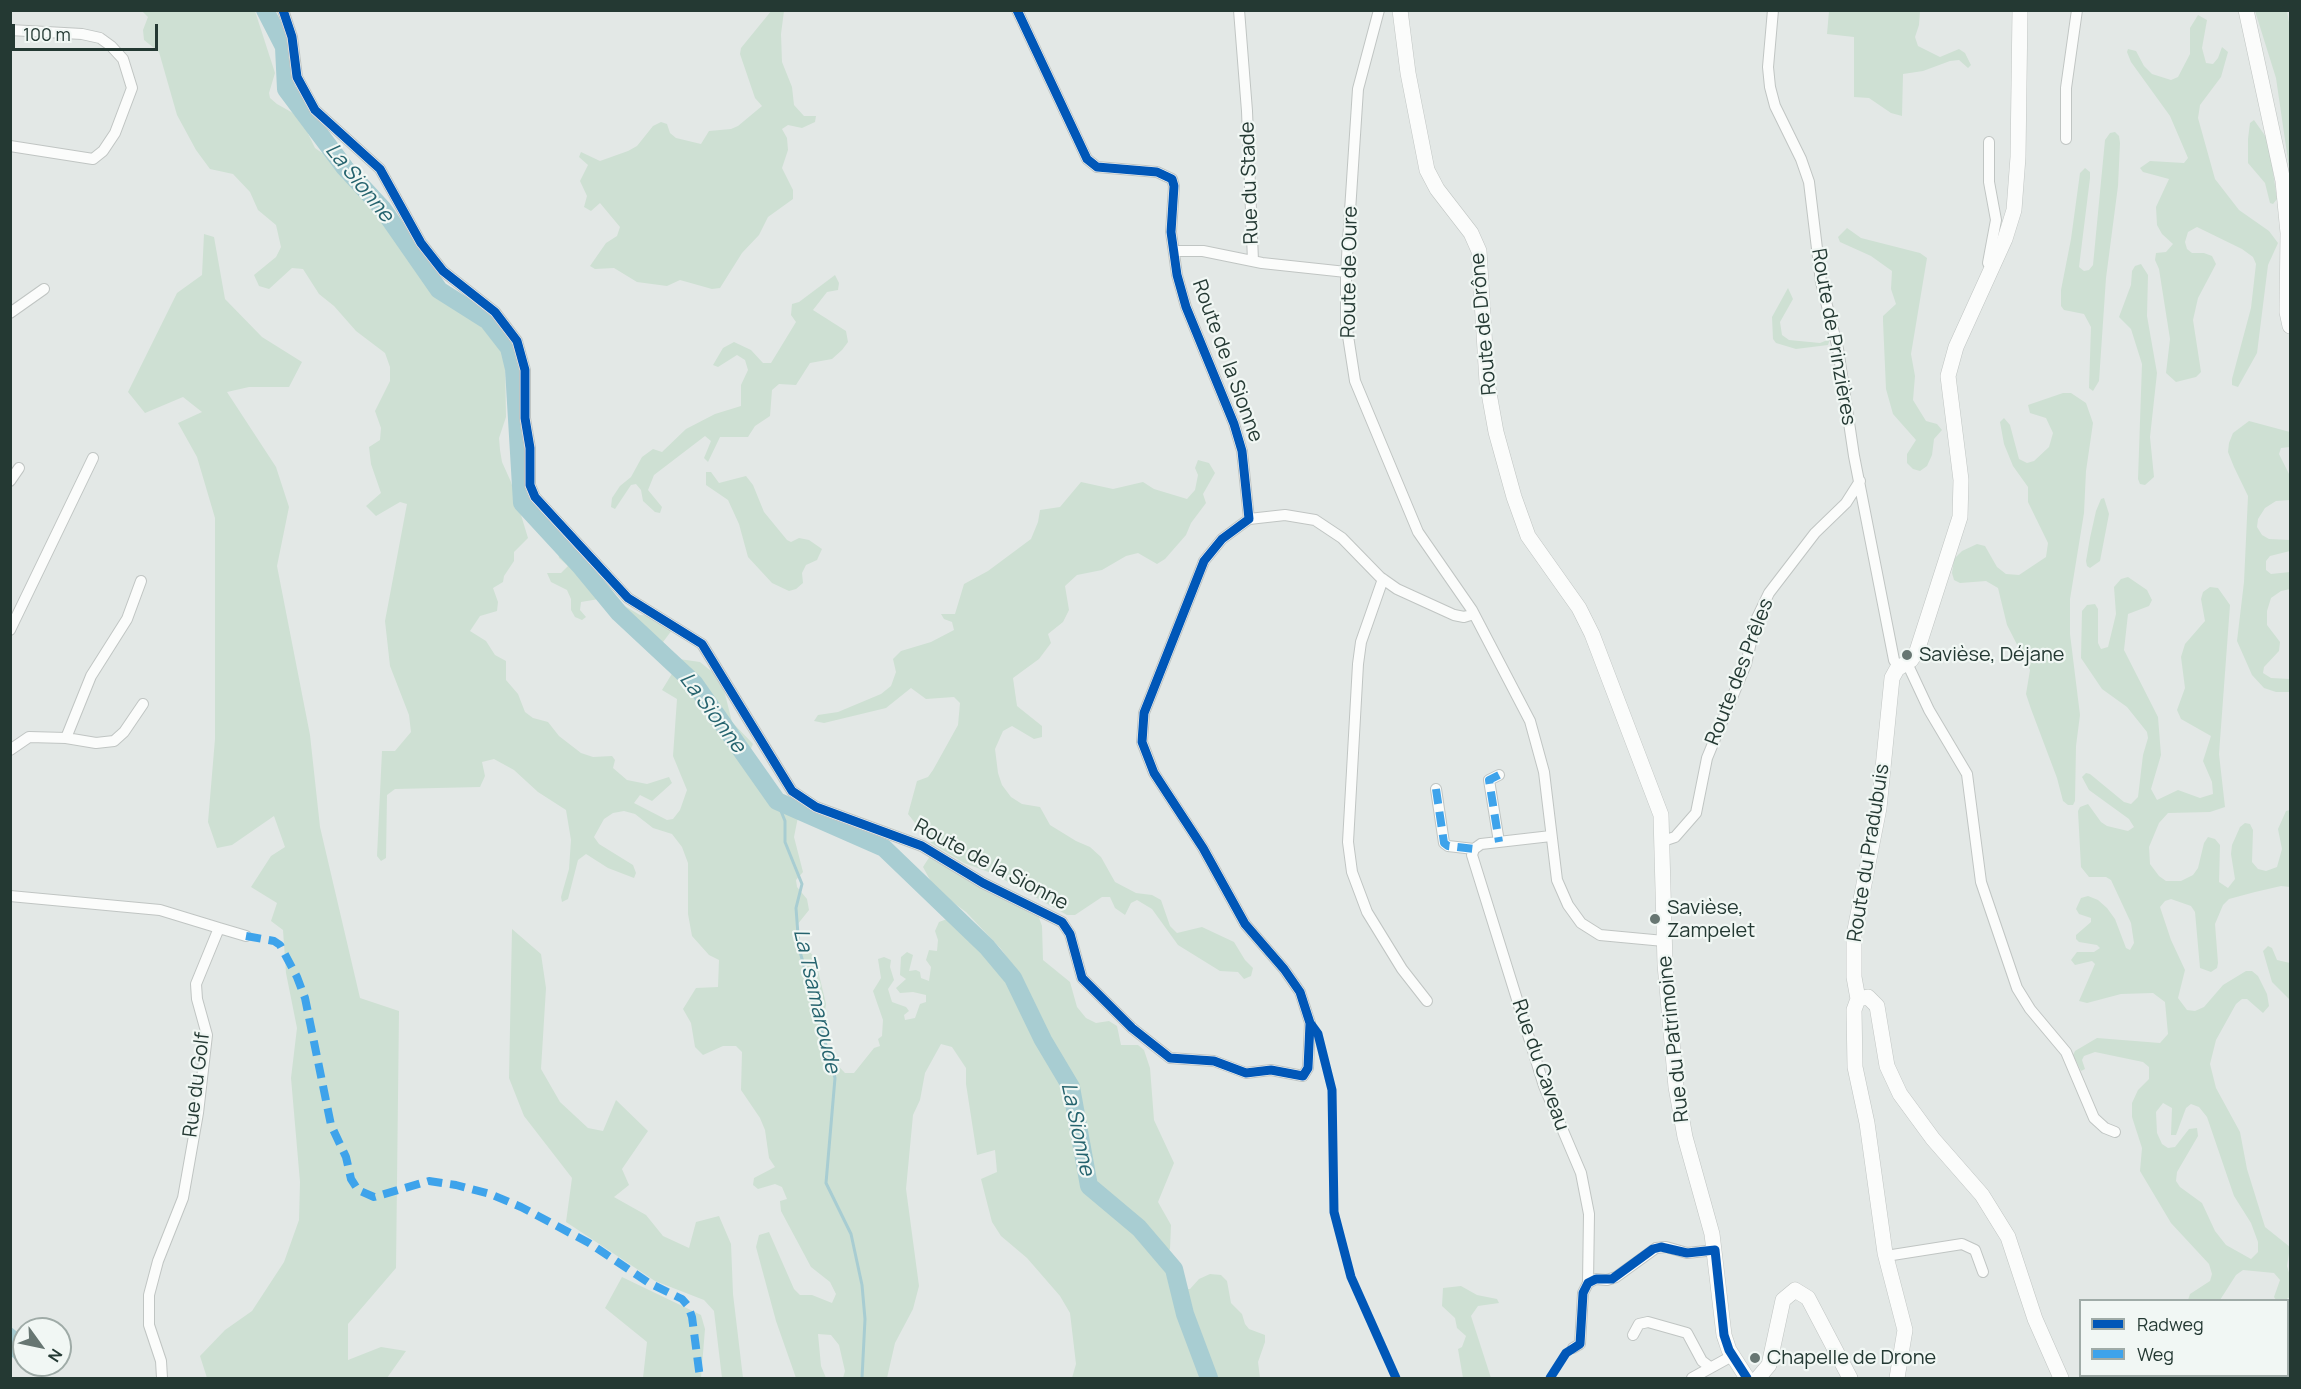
<!DOCTYPE html>
<html>
<head>
<meta charset="utf-8">
<style>
	body { margin:0 }
	#map { position:relative; width:2301px; height:1389px; overflow:hidden; background:#e3e8e6; font-family:Manrope,sans-serif }
	canvas { display:block }
	.frame { position:absolute; inset:0; border:12px solid #243933; pointer-events:none }
	.legend { position:absolute; left:2079px; top:1299px; width:210px; height:78px; box-sizing:border-box; background:#f1f7f4; border:2px solid #9faba7; margin:0; padding:8px 10px; list-style:none; font-size:18px; color:#243933 }
	.legend li { display:flex; align-items:center; gap:12px; height:30px }
	.legend b { width:30px; border:2px solid #9faba7 }
	.north { position:absolute; left:12px; top:1317px; width:60px; height:60px; box-sizing:border-box; background:#f1f7f4; border:2px solid #9faba7; border-radius:50%; rotate:123deg; font-size:16px; font-weight:700; line-height:24px; text-align:center; color:#243933 }
	.north::after { content:''; display:block; margin:auto; width:21px; height:27px; background:#677672; clip-path:polygon(50% 0,100% 100%,50% 72%,0 100%) }
	.scale { position:absolute; left:12px; top:24px; width:146px; height:27px; box-sizing:border-box; border:3px solid #243933; border-top:0; padding-left:8px; font-size:18px; line-height:21px; white-space:nowrap; color:#243933; -webkit-text-stroke:4px #f1f7f4; paint-order:stroke }
</style>
</head>
<body>
<div id="map">
<canvas width="2301" height="1389"></canvas>
<div class="frame"></div>
<ul class="legend">
<li><b style="height:8px;background:#0057b8"></b>Radweg</li>
<li><b style="height:8px;background:#3ea3eb"></b>Weg</li>
</ul>
<div class="north">N</div>
<div class="scale">100 m</div>
</div>
<script>
const context = document.querySelector('canvas').getContext('2d');
context.lineJoin = 'round';
function fill(path, color) { context.fillStyle = color; context.fill(path, 'evenodd'); }
const poly = rows => new Path2D(rows.map(r => 'M' + r).join(''));
function strokePath(path, color, width, dash) { context.strokeStyle = color; context.lineWidth = width; context.lineCap = dash ? 'butt' : 'round'; context.setLineDash(dash || []); context.stroke(path); }
function drawText(font, color, halo, rows, align = 'center') {
  context.font = font + ' Manrope,sans-serif'; context.lineWidth = 4.5; context.setLineDash([]); context.textBaseline = 'middle'; context.strokeStyle = halo; context.fillStyle = color; for (const [text, x, y, turn = 0] of rows) {
    context.save(); context.translate(x, y); context.rotate((+turn || 0) * Math.PI / 180); context.textAlign = isNaN(turn) ? turn : align; if (halo) context.strokeText(text, 0, 0); context.fillText(text, 0, 0); context.restore();
  }
}
const green = poly([
	[772,10,784,11,781,34,782,62,792,87,794,105,804,116,816,116,815,122,802,128,788,125,782,129,787,138,788,150,782,168,793,190,793,199,768,217,759,235,742,253,720,288,712,289,680,280,667,286,637,282,614,268,595,269,590,266,606,243,617,236,620,227,600,203,591,211,584,207,587,196,580,181,588,165,579,157,581,152,600,161,628,151,637,146,653,126,661,122,667,124,670,133,676,138,701,144,709,131,731,129,738,126,762,106,755,98,740,54,741,48],
	[142,11,255,11,275,73,269,93,270,98,277,104,300,117,315,148,322,153,334,149,340,154,382,212,418,273,484,329,505,356,506,417,499,438,500,450,502,462,511,482,528,538,514,552,514,561,504,576,503,582,493,588,498,602,497,611,480,616,470,631,486,641,495,655,506,661,506,680,518,694,525,712,533,718,548,722,559,736,581,753,593,757,612,756,615,760,613,768,627,780,647,784,669,777,672,783,652,801,640,795,634,803,667,820,673,819,680,810,687,790,673,756,677,699,662,690,673,672,671,667,604,607,599,599,581,602,580,610,586,617,582,620,575,617,571,610,571,599,567,590,551,582,547,573,561,573,568,566,559,558,558,550,564,549,580,569,604,579,623,605,640,615,655,616,672,630,663,642,679,659,700,662,716,675,725,694,732,722,753,744,748,755,756,784,763,795,798,817,794,837,803,872,796,880,797,887,807,899,809,910,797,925,798,932,800,941,815,958,826,1004,822,1037,825,1052,845,1073,854,1073,874,1048,880,1046,878,1039,882,1036,883,1020,873,991,881,978,878,959,884,957,891,960,890,967,894,980,888,989,892,1002,906,1007,909,1011,904,1015,905,1020,915,1018,920,1004,926,1002,926,995,913,992,900,993,896,988,906,979,900,975,901,957,907,952,913,955,909,971,916,970,920,972,921,978,929,981,931,967,926,960,929,950,937,951,938,940,935,931,939,922,947,919,956,924,994,959,1005,974,1009,976,1016,970,1001,949,966,912,935,889,923,867,930,856,1038,915,1042,926,1043,960,1070,982,1077,1007,1086,1018,1096,1023,1109,1021,1117,1026,1121,1045,1138,1045,1144,1050,1150,1068,1154,1120,1174,1163,1158,1202,1171,1225,1170,1249,1163,1258,1168,1262,1169,1280,1175,1289,1190,1289,1199,1279,1210,1274,1221,1275,1227,1281,1231,1303,1242,1314,1245,1324,1249,1329,1265,1335,1265,1342,1258,1362,1260,1378,1072,1378,1076,1364,1070,1313,1060,1296,1027,1258,1001,1236,992,1222,981,1179,997,1172,995,1150,977,1155,966,1084,966,1068,952,1047,941,1044,925,1073,920,1100,913,1115,906,1189,919,1286,913,1309,895,1343,887,1378,843,1378,845,1371,839,1345,831,1335,818,1334,821,1366,826,1378,796,1378,776,1321,756,1247,759,1235,769,1232,794,1289,800,1295,812,1295,832,1303,836,1294,830,1282,811,1267,781,1211,780,1201,787,1199,782,1187,775,1184,758,1189,753,1185,754,1178,775,1167,769,1158,765,1130,760,1118,741,1090,742,1052,736,1046,723,1046,703,1055,695,1047,691,1023,683,1009,696,988,718,987,719,960,709,955,692,936,688,914,688,863,682,847,672,834,653,828,635,814,624,811,613,813,604,819,594,837,599,844,633,865,636,873,634,878,608,868,586,854,578,860,568,899,562,902,561,897,569,869,571,840,566,810,538,792,514,770,494,759,482,762,485,776,480,787,395,789,387,795,386,858,381,861,377,856,382,751,395,751,411,732,409,715,390,666,385,621,407,504,400,502,376,516,366,506,381,493,371,464,369,447,380,440,381,428,375,411,390,381,390,367,385,353,356,331,334,306,319,294,303,269,292,268,269,289,259,286,254,275,276,257,281,247,276,225,258,210,250,192,233,174,210,169,196,150,177,115,159,52,144,40,143,30,148,17],
	[1829,11,1920,11,1919,25,1915,37,1918,46,1940,57,1959,49,1965,53,1971,65,1968,68,1959,60,1950,61,1923,71,1903,74,1902,116,1891,113,1869,98,1854,97,1854,37,1827,34],
	[2255,11,2287,11,2290,28,2290,174,2276,78],
	[2198,15,2207,20,2202,48,2206,63,2213,64,2218,58,2222,47,2228,52,2221,77,2200,105,2198,118,2215,179,2239,210,2269,231,2278,243,2268,265,2257,353,2238,387,2232,385,2232,379,2251,308,2256,264,2253,257,2242,249,2197,227,2188,232,2185,242,2187,249,2192,253,2204,253,2212,256,2216,264,2198,298,2193,320,2201,372,2196,377,2176,382,2166,373,2170,339,2159,269,2155,260,2156,253,2166,252,2173,244,2162,234,2157,225,2156,207,2169,179,2143,172,2140,168,2150,161,2184,163,2188,158,2170,116,2131,62,2127,52,2128,49,2136,51,2144,66,2152,74,2171,80,2178,77,2190,54,2190,28],
	[2254,120,2266,137,2272,165,2277,199,2273,204,2270,203,2265,183,2248,163,2248,139,2250,123],
	[2115,132,2119,136,2120,143,2118,186,2106,278,2099,381,2093,391,2089,388,2091,327,2084,314,2064,310,2061,306,2061,290,2071,239,2080,173,2085,168,2090,172,2090,178,2079,267,2084,271,2089,270,2093,265,2105,140,2110,133],
	[1847,228,1861,238,1920,253,1927,258,1911,354,1915,376,1913,400,1926,421,1937,424,1942,430,1934,439,1932,455,1927,466,1920,471,1913,469,1907,463,1907,454,1916,440,1893,414,1886,389,1883,321,1883,316,1896,304,1891,289,1892,271,1871,256,1840,242,1838,237],
	[204,234,214,237,225,299,262,337,302,362,289,387,249,387,227,392,276,467,289,507,277,566,310,735,320,827,360,998,399,1011,396,1268,348,1324,348,1360,381,1347,406,1351,387,1378,207,1378,200,1356,225,1330,252,1311,284,1262,299,1220,300,1182,291,1078,297,1028,286,973,283,930,271,921,277,903,251,887,271,856,285,847,274,816,232,845,217,848,208,822,215,739,215,518,197,457,178,423,202,412,183,397,145,413,128,392,177,293,202,275],
	[2141,264,2148,275,2147,316,2157,373,2150,437,2154,477,2145,485,2140,484,2138,479,2142,364,2131,329,2119,317,2131,285,2132,271,2135,266],
	[835,275,839,283,838,290,827,292,813,310,846,331,848,342,842,350,832,359,810,363,796,385,779,384,772,390,770,416,755,426,748,437,720,437,708,462,704,458,711,441,705,436,654,475,648,490,662,507,660,513,655,512,643,501,641,490,636,484,631,485,615,509,611,507,612,498,620,486,631,477,642,457,653,449,662,452,686,429,715,414,741,406,741,385,748,370,745,360,737,355,718,367,713,365,723,348,734,342,751,350,763,363,771,363,796,322,791,315,792,304,799,302],
	[1788,288,1793,299,1780,322,1782,335,1789,340,1820,343,1830,339,1828,345,1796,349,1776,343,1773,339,1772,317],
	[2063,393,2071,393,2086,403,2093,423,2086,471,2084,513,2070,599,2070,634,2080,715,2076,746,2075,801,2073,805,2068,805,2063,801,2057,778,2031,709,2026,694,2030,670,2007,625,1998,588,1986,581,1960,583,1954,580,1952,573,1954,559,1962,551,1977,544,1985,546,1997,567,2006,574,2019,575,2046,557,2048,543,2028,502,2028,487,2013,466,2004,444,2000,422,2004,418,2010,425,2019,459,2027,463,2034,461,2049,447,2053,433,2046,418,2030,413,2028,405],
	[2249,421,2290,432,2290,447,2281,448,2279,454,2290,476,2290,500,2276,501,2265,508,2258,519,2257,527,2262,535,2269,539,2290,540,2290,551,2270,556,2266,561,2266,570,2271,574,2290,572,2290,589,2281,591,2271,598,2267,611,2267,625,2280,642,2279,651,2264,667,2263,673,2271,678,2290,679,2290,692,2276,692,2264,688,2252,675,2237,641,2244,582,2248,496,2234,467,2228,452,2229,443,2233,433],
	[1198,460,1209,463,1215,473,1203,494,1206,503,1191,523,1186,535,1165,559,1157,564,1138,553,1126,556,1102,570,1077,575,1065,586,1069,610,1063,622,1048,634,1051,643,1039,659,1013,678,1017,706,1042,726,1042,737,1034,739,1012,726,1003,731,995,749,998,773,1002,785,1011,797,1022,804,1040,807,1050,825,1076,841,1090,847,1101,857,1115,882,1136,893,1152,895,1161,900,1170,926,1177,933,1202,927,1234,942,1245,960,1253,968,1251,976,1244,979,1238,972,1220,971,1178,945,1152,909,1137,900,1131,903,1125,915,1115,908,1110,897,1102,897,1075,915,1067,915,994,874,964,863,931,843,908,814,917,781,928,777,933,770,958,725,960,703,954,697,926,699,911,688,886,708,824,723,814,721,818,715,838,712,881,694,891,686,896,672,893,659,901,651,931,642,954,630,952,622,944,619,941,614,955,614,964,584,988,571,1031,539,1038,522,1040,510,1060,507,1081,482,1113,489,1143,482,1154,489,1187,499,1195,490,1198,475,1195,468],
	[706,472,711,472,719,483,746,476,753,485,764,512,787,540,791,542,799,538,809,540,822,549,817,560,806,565,802,573,803,583,796,589,789,591,772,583,748,557,739,524,728,500,706,485],
	[2104,498,2109,514,2100,561,2090,568,2087,566,2086,561,2090,538,2096,511,2101,499],
	[2128,577,2147,590,2152,600,2149,606,2128,614,2124,650,2158,717,2161,755,2151,789,2157,800,2178,790,2200,798,2213,794,2212,782,2203,761,2211,736,2181,719,2177,710,2185,688,2181,657,2185,644,2205,621,2201,599,2203,592,2210,587,2218,588,2230,605,2219,754,2225,807,2210,812,2168,813,2159,823,2149,847,2150,864,2159,876,2166,881,2181,881,2193,875,2198,868,2204,843,2208,837,2215,839,2220,845,2219,882,2228,888,2235,879,2231,854,2232,845,2240,827,2245,823,2250,824,2253,830,2252,862,2258,869,2266,871,2277,867,2282,849,2278,829,2286,811,2290,810,2290,887,2281,886,2255,892,2229,899,2223,905,2215,924,2218,963,2217,968,2211,972,2200,968,2195,912,2191,906,2171,899,2165,901,2160,907,2171,940,2185,970,2178,998,2187,1010,2195,1011,2204,1007,2223,985,2246,971,2252,971,2258,976,2267,994,2269,1006,2263,1013,2247,999,2242,999,2236,1004,2216,1040,2210,1064,2216,1088,2240,1132,2247,1169,2265,1227,2290,1247,2287,1266,2290,1276,2290,1297,2285,1300,2276,1300,2274,1297,2280,1280,2274,1273,2243,1270,2236,1275,2220,1300,2188,1300,2190,1294,2210,1281,2212,1274,2209,1264,2171,1223,2140,1171,2142,1148,2132,1117,2132,1103,2138,1090,2149,1079,2149,1067,2143,1062,2095,1052,2084,1056,2082,1060,2085,1069,2081,1071,2073,1055,2075,1051,2097,1038,2160,1043,2168,1034,2165,1002,2153,993,2121,994,2087,1003,2079,1001,2095,964,2092,961,2075,965,2071,960,2077,952,2094,952,2100,948,2097,945,2079,942,2076,939,2076,935,2091,922,2091,918,2079,914,2076,909,2081,898,2088,896,2098,900,2107,908,2115,919,2126,948,2130,950,2134,943,2131,923,2111,880,2106,877,2089,877,2081,867,2078,811,2080,807,2088,804,2101,822,2107,826,2128,831,2134,827,2129,819,2089,790,2082,777,2086,773,2090,774,2124,802,2131,804,2138,797,2143,755,2148,738,2147,732,2127,707,2102,689,2081,658,2082,611,2087,605,2095,604,2098,609,2098,643,2101,649,2108,647,2116,614,2114,587,2121,579],
	[2163,1103,2172,1108,2171,1135,2176,1135,2186,1108,2191,1104,2199,1107,2207,1117,2234,1196,2251,1223,2258,1242,2258,1252,2251,1259,2226,1245,2215,1231,2202,1203,2180,1187,2176,1181,2177,1172,2198,1136,2197,1128,2189,1129,2175,1147,2168,1148,2162,1144,2157,1133,2156,1112],
	[512,929,541,954,546,988,541,1069,560,1102,588,1128,603,1131,616,1100,648,1131,622,1169,629,1185,614,1197,646,1215,663,1236,689,1248,696,1222,719,1216,731,1244,733,1294,743,1378,722,1378,714,1311,704,1300,655,1281,566,1222,572,1178,524,1116,509,1078],
	[2268,946,2272,948,2277,960,2290,963,2290,1000,2272,982,2263,951],
	[622,1277,701,1315,705,1329,701,1378,643,1378,647,1342,605,1308],
	[1461,1286,1477,1295,1497,1299,1499,1303,1478,1306,1471,1316,1491,1378,1463,1378,1458,1349,1462,1347,1466,1336,1457,1328,1455,1318,1442,1306,1443,1288]
]);
const water = poly([
	[11,1327,24,1337,24,1367,11,1356]
]);
const stream = poly([
	[777,801,785,821,785,842,802,884,796,908,799,948,835,1078,826,1183,851,1234,862,1285,865,1319,862,1378]
]);
const river = poly([
	[265,10,284,47,286,89,345,168,382,208,439,290,488,321,509,348,514,369,522,503,581,567,619,613,694,683,777,801,884,848,987,947,1013,978,1043,1040,1071,1087,1089,1186,1139,1228,1174,1269,1185,1314,1209,1378]
]);
const street = poly([
	[283,10,292,37,297,77,315,110,380,169,421,243,443,271,495,312,517,341,525,370,525,418,530,448,530,485,535,497,628,598,702,644,792,791,816,807,922,846,983,883,1062,922,1070,934,1082,978,1132,1028,1170,1058,1214,1061,1246,1073,1271,1070,1303,1076,1308,1068,1310,1023,1300,992,1284,969,1245,924,1203,848,1154,773,1142,742,1144,713,1204,561,1222,539,1249,519,1242,451,1234,424,1186,307,1177,275,1171,232,1174,186,1172,179,1157,172,1097,167,1087,159,1017,10],
	[1239,10,1247,111,1253,261],
	[1379,10,1358,89,1346,272,1346,323,1355,381,1418,532,1472,610,1530,721,1544,772,1557,880,1568,905,1581,923,1600,935,1664,941],
	[1773,10,1768,67,1770,87,1775,106,1801,159,1809,182,1821,282,1838,349,1854,456,1894,660,1898,667],
	[10,30,82,34,100,38,111,46,123,59,132,88,115,133,103,151,93,159,10,146],
	[2066,139,2066,88,2077,10],
	[1174,251,1203,251,1262,263,1346,272],
	[1988,263,1996,220,1989,182,1989,142],
	[10,313,44,289],
	[10,481,19,468],
	[1249,519,1285,515,1315,520,1342,538,1380,577,1397,589,1454,615,1464,617,1474,614],
	[1383,579,1361,642,1358,664,1348,842,1352,872,1367,912,1402,969,1427,1001],
	[10,630,93,458],
	[1907,663,1929,710,1967,774,1981,882,2017,988,2030,1009,2066,1052,2094,1118,2105,1128,2115,1132],
	[66,738,96,743,114,741,124,732,143,704],
	[10,750,29,737,66,738,91,676,127,619,141,581],
	[1499,775,1489,780,1499,842],
	[1436,789,1444,843,1448,846,1474,849],
	[1551,836,1481,844,1474,849,1472,855,1544,1086,1581,1173,1589,1214,1588,1283],
	[1663,841,1675,837,1696,813,1707,758,1746,664,1756,620,1769,593,1815,533,1846,503,1860,481],
	[10,896,160,910,219,928,196,984,197,999,207,1035,198,1113,183,1198,158,1261,149,1295,149,1325,161,1361,162,1378],
	[219,928,246,936],
	[1886,1256,1962,1244,1975,1250,1983,1272],
	[1633,1335,1639,1324,1648,1322,1687,1333,1702,1361,1710,1367],
	[1573,1348,1580,1344,1583,1293,1588,1283,1596,1279,1607,1280,1616,1277,1656,1248,1666,1247,1687,1253,1715,1250],
	[1692,1378,1732,1356]
]);
const secondary = poly([
	[1400,10,1408,73,1427,170,1437,189,1471,233,1479,251,1487,382,1496,432,1514,497,1528,536,1579,608,1592,634,1661,815,1665,964,1676,1087,1685,1137,1712,1234,1724,1335,1729,1350,1747,1378],
	[2246,10,2283,181,2288,233,2287,312,2290,326],
	[1858,999,1868,997,1877,1006,1887,1066,1900,1094,1933,1139,1982,1195,2008,1237,2035,1319,2061,1378],
	[1758,1378,1769,1365,1783,1300,1795,1290,1808,1298,1850,1378],
	[1897,1378,1905,1330,1885,1253,1867,1123,1855,1067,1854,1010,1858,999,1854,977,1854,935,1879,808,1892,678,1897,669,1911,660,1917,651,1960,517,1961,480,1948,376,1956,347,2005,239,2014,210,2018,157,2020,10]
]);
const quiet = poly([
	[1499,775,1489,780,1499,842],
	[1436,789,1444,843,1448,846,1474,849],
	[246,936,274,941,280,945,297,977,305,998,331,1125,346,1157,351,1179,358,1190,374,1197,429,1181,456,1185,490,1194,521,1207,589,1243,649,1283,682,1299,688,1306,692,1317,700,1378]
]);
const cycleway = poly([
	[283,10,292,37,297,77,315,110,380,169,421,243,443,271,495,312,517,341,525,370,525,418,530,448,530,485,535,497,628,598,702,644,792,791,816,807,922,846,983,883,1062,922,1070,934,1082,978,1132,1028,1170,1058,1214,1061,1246,1073,1271,1070,1303,1076,1308,1068,1310,1023,1300,992,1284,969,1245,924,1203,848,1154,773,1142,742,1144,713,1204,561,1222,539,1249,519,1242,451,1234,424,1186,307,1177,275,1171,232,1174,186,1172,179,1157,172,1097,167,1087,159,1017,10],
	[1310,1023,1318,1034,1332,1090,1334,1212,1351,1277,1396,1378],
	[1550,1378,1566,1353,1580,1344,1583,1293,1588,1283,1596,1279,1612,1279,1653,1249,1661,1247,1687,1253,1715,1250,1724,1335,1729,1350,1747,1378]
]);
const markers = [
	[1907,655,6,"#677672"],
	[1655,919,6,"#677672"],
	[1755,1358,6,"#677672"]
];
const streetNames = [
	["Rue du Stade",1250,183,-92],
	["Route de Oure",1350,272,-89],
	["Route de Drône",1484,324,-95],
	["Route de Prinzières",1833,337,80],
	["Route de la Sionne",1227,361,70],
	["Route des Prêles",1740,672,-69],
	["Route du Pradubuis",1869,853,-81],
	["Route de la Sionne",991,865,28],
	["Rue du Patrimoine",1674,1039,-96],
	["Rue du Caveau",1540,1065,71],
	["Rue du Golf",197,1085,-83]
];
const poiNames = [
	["Savièse, Déjane",1919,655],
	["Savièse,",1667,908],
	["Zampelet",1667,931],
	["Chapelle de Drone",1767,1358]
];
const waterNames = [
	["La Sionne",359,183,51],
	["La Sionne",712,713,53],
	["La Tsamaroude",816,1001,77],
	["La Sionne",1077,1129,78]
];
fill(green, '#cee0d3');
fill(water, '#a8cdd2');
strokePath(stream, '#a8cdd2', 3);
strokePath(river, '#a8cdd2', 18);
strokePath(street, '#c0c5c3', 12);
strokePath(secondary, '#c0c5c3', 16);
strokePath(street, '#fbfcfb', 10);
strokePath(secondary, '#fbfcfb', 15);
strokePath(quiet, '#3ea3eb', 8, [15, 8]);
strokePath(cycleway, '#0057b8', 9);
for (const [x, y, r, color] of markers) { const dot = new Path2D(); dot.arc(x, y, r, 0, 2 * Math.PI); context.fillStyle = color; context.fill(dot); strokePath(dot, '#f1f7f4', 2); }
drawText('20px', '#243933', '#f1f7f4', streetNames);
drawText('20px', '#243933', '#f1f7f4', poiNames, 'left');
drawText('italic 21px', '#25636e', '#f1f7f4', waterNames);
</script>
</body>
</html>
